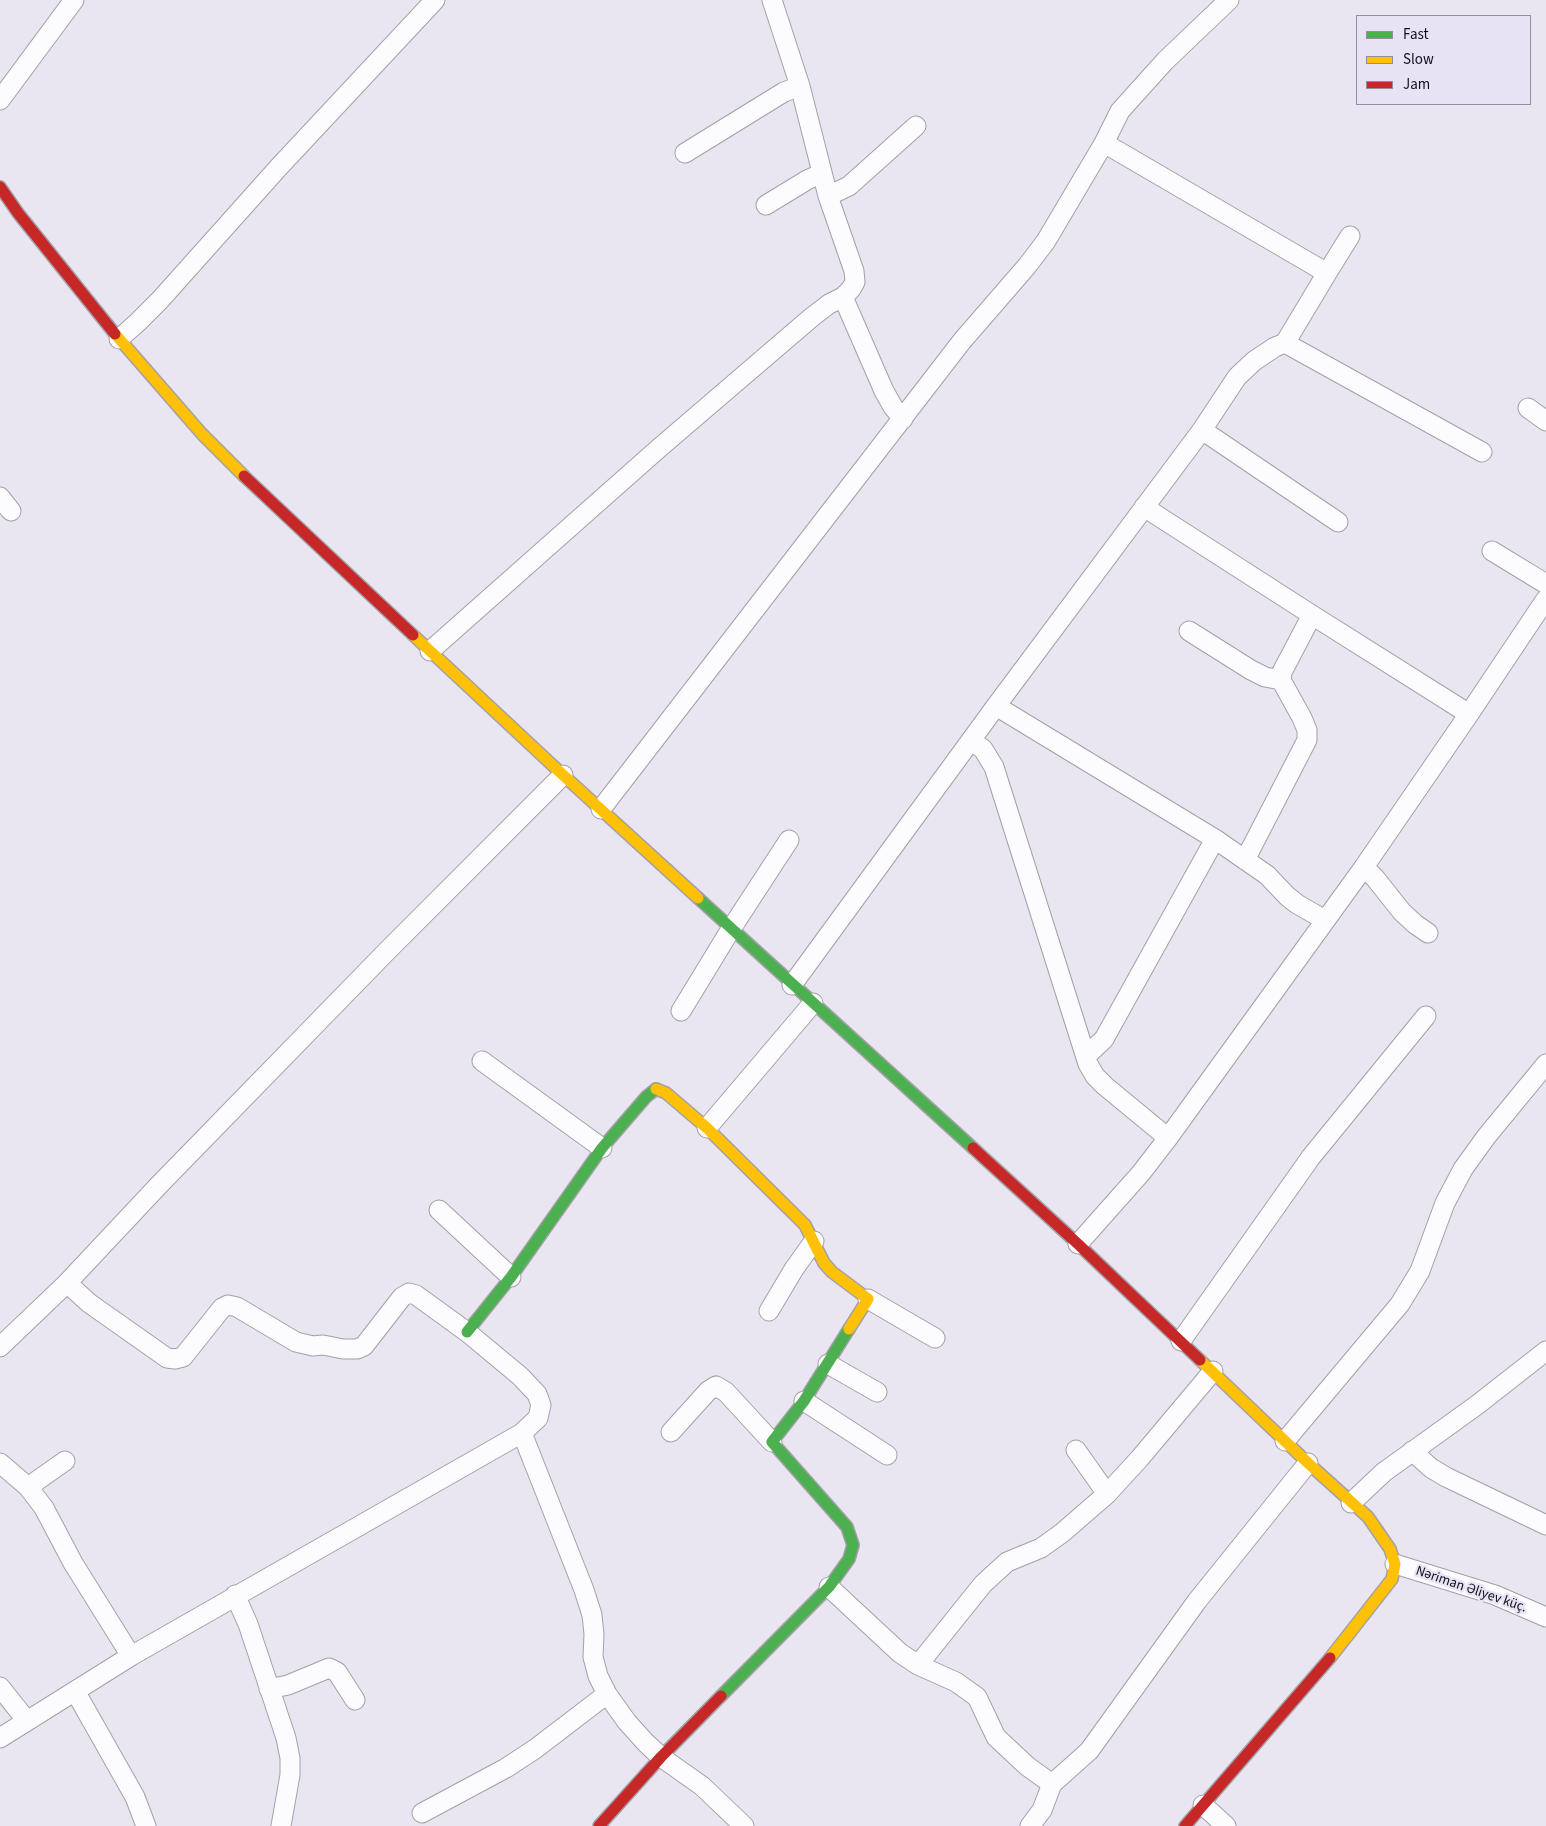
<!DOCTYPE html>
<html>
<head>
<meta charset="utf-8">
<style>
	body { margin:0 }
	#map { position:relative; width:1546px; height:1826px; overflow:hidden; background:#e9e6f1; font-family:"Source Sans 3",sans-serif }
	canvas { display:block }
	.legend { position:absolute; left:1356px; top:15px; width:175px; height:90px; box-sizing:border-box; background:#e8e2f5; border:1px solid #928e9c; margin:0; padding:6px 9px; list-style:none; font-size:15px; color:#121016 }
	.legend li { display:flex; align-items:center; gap:10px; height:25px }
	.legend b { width:25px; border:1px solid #928e9c }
</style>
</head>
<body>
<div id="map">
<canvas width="1546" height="1826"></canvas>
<ul class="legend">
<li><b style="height:6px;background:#4caf50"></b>Fast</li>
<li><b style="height:6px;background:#ffc107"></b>Slow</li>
<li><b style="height:6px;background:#c62828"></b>Jam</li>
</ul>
</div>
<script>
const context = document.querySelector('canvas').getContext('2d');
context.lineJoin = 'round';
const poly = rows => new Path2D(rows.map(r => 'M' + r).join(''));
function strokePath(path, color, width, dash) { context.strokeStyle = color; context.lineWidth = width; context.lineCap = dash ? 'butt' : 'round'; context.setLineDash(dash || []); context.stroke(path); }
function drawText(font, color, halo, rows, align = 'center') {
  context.font = font + ' "Source Sans 3",sans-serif'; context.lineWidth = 4.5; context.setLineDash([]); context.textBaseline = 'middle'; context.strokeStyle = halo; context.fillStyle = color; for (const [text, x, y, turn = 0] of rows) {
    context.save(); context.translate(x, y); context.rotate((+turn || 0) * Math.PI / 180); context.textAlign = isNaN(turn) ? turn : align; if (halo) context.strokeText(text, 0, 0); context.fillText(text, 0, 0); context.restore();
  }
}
const street = poly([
	[772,0,800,86,828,196,854,271,855,282,851,289,843,297,884,391,893,407,903,419],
	[0,100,74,0],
	[685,153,784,92,800,86],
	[828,196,849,186,916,126],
	[766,205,807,180,822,173],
	[1327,273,1350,236],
	[119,339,138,322,160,300,278,168,435,0],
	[1285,343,1482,452],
	[1528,408,1546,421],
	[1202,430,1338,522],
	[0,497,11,511],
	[1144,507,1312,615,1469,714],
	[1492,551,1546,584],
	[1189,631,1251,670,1265,677,1281,680],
	[430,651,658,449,812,317,829,304,843,297],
	[996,706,1215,839,1267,875,1287,896,1297,904,1325,920],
	[971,741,983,749,994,767,1088,1064,1095,1076,1105,1086,1168,1138],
	[601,809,962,341,1027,266,1046,241,1104,143,1120,111,1165,61,1229,0],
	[1245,860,1307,740,1307,730,1302,718,1281,680,1282,672,1312,615],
	[1364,867,1375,878,1402,912,1415,924,1428,933],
	[792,985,996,706,1202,430,1237,377,1254,361,1275,347,1285,343,1327,273,1104,143],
	[681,1011,731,929,789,840],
	[1086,1056,1104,1039,1215,839],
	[482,1061,602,1148],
	[707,1128,813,1003],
	[439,1210,511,1277],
	[1078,1244,1141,1173,1168,1138,1364,867,1469,714,1546,599],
	[67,1283,89,1303,167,1358,175,1359,183,1357,222,1308,228,1305,237,1307,296,1342,313,1346,323,1345,343,1349,357,1349,364,1346,402,1297,409,1293,416,1295,467,1332,520,1376,537,1394,541,1405,538,1418,522,1433,584,1590,592,1615,594,1634,593,1657,598,1676,607,1694,627,1722,646,1743,661,1757,702,1786,744,1826],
	[868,1299,935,1338],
	[769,1311,794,1269,814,1241],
	[1181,1341,1311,1157,1426,1016],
	[0,1347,67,1283,159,1185,388,950,563,775],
	[828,1364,877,1392],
	[804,1401,887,1455],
	[671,1432,708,1391,716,1386,726,1392,772,1442],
	[1285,1441,1400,1304,1420,1271,1445,1203,1463,1169,1486,1137,1546,1064],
	[1076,1450,1107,1494],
	[1412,1451,1431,1468,1446,1477,1546,1525],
	[0,1463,28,1487,44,1508,73,1563,131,1656],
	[28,1487,65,1461],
	[1351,1503,1384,1472,1477,1405,1546,1351],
	[1395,1564,1495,1595,1546,1617],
	[829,1587,900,1653,918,1665,956,1682,977,1697,996,1737,1027,1766,1052,1784,1089,1751,1197,1601,1308,1463],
	[235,1595,248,1624,286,1738,290,1758,290,1775,281,1826],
	[918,1665,983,1584,1007,1562,1041,1548,1062,1533,1107,1494,1140,1458,1213,1371],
	[0,1687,27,1721],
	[269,1689,288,1685,329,1668,337,1672,355,1700],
	[75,1691,135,1797,146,1826],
	[0,1738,131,1656,522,1433],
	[1203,1805,1226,1826],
	[422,1813,506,1768,535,1749,607,1694],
	[1030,1826,1042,1810,1052,1784]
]);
const fast = poly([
	[698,898,973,1148],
	[467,1332,511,1277,602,1148,646,1097,656,1089],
	[721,1696,829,1587,849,1559,853,1545,847,1527,772,1442,804,1401,849,1329]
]);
const slow = poly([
	[115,334,202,434,244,476],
	[413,635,563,775,698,898],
	[656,1089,666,1093,707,1128,797,1217,805,1225,824,1263,832,1272,868,1299,849,1329],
	[1200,1360,1308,1463,1368,1517,1390,1549,1395,1564,1392,1579,1330,1658]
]);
const jam = poly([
	[0,187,18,213,115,334],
	[244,476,413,635],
	[973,1148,1078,1244,1200,1360],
	[599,1826,661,1757,721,1696],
	[1185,1826,1330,1658]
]);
const streetNames = [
	["Nəriman Əliyev küç.",1471,1590,19]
];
strokePath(street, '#a3a0a8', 21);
strokePath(fast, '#a3a0a8', 14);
strokePath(slow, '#a3a0a8', 14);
strokePath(jam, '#a3a0a8', 14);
strokePath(street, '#fcfbfd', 19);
strokePath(fast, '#4caf50', 11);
strokePath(slow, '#ffc107', 11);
strokePath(jam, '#c62828', 11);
drawText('14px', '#121016', '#e8e2f5', streetNames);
</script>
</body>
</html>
